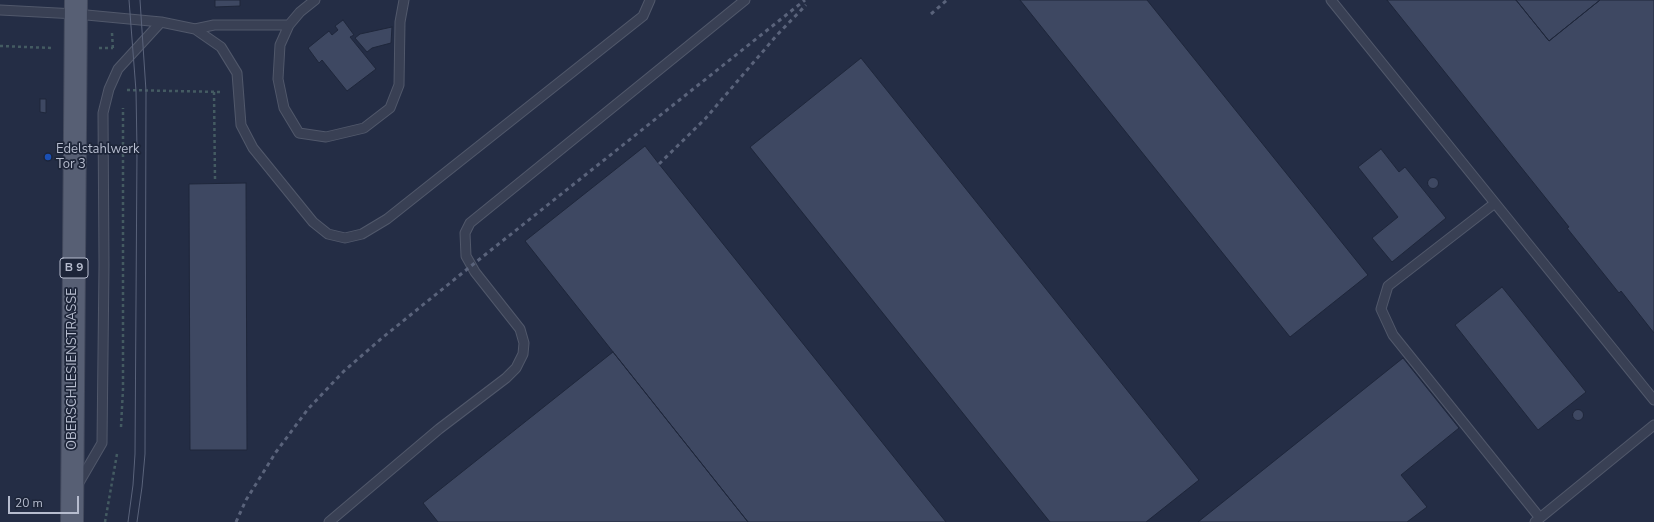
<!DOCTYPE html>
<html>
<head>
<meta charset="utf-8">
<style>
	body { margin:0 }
	#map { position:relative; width:1654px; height:522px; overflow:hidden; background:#242d45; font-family:"Nunito Sans",sans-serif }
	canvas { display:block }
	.scale { position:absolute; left:8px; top:496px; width:71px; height:18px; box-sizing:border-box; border:2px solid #b6bcce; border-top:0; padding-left:5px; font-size:12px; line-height:14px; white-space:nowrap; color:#b6bcce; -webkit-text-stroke:3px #1d2539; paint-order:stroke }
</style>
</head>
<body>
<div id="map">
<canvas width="1654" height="522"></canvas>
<div class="scale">20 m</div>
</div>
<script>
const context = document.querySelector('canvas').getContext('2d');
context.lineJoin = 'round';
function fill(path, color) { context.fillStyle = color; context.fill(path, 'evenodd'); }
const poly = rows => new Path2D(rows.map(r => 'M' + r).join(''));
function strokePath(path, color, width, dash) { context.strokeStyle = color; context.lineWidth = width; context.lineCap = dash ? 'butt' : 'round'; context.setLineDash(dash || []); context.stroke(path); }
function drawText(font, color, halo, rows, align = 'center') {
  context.font = font + ' "Nunito Sans",sans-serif'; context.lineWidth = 3.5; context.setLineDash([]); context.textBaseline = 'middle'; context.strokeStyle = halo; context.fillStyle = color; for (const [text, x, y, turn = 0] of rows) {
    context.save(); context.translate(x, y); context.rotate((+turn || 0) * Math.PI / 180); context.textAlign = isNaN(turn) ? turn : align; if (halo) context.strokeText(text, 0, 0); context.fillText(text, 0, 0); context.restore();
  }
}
const building = poly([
	[215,0,240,0,240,6,215,7,215,0],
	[1020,0,1147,0,1368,275,1290,337,1020,0],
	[1387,0,1516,0,1549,41,1600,0,1654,0,1654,333,1621,291,1619,293,1567,228,1569,227,1387,0],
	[1516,0,1600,0,1549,41,1516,0],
	[343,20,354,35,350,37,376,69,347,91,322,60,319,63,308,48,329,31,332,35,338,30,335,26,343,20],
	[392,27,391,43,372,48,367,52,355,38,360,34,392,27],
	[861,58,1199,480,1146,522,1050,522,750,147,861,58],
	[40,99,46,99,46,113,40,112,40,99],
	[645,146,659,164,946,522,748,522,525,241,645,146],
	[1381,149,1399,172,1405,167,1446,218,1392,262,1372,238,1398,217,1358,167,1381,149],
	'1427.5 183a5.5 5.5 0 1 1 11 0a5.5 5.5 0 1 1-11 0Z',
	[246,183,247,450,190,450,189,184,246,183],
	[1502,287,1586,392,1538,430,1455,325,1502,287],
	[613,352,748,522,438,522,423,503,613,352],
	[1403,358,1459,428,1401,475,1427,507,1407,522,1198,522,1403,358],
	'1572.5 415a5.5 5.5 0 1 1 11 0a5.5 5.5 0 1 1-11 0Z'
]);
const path = poly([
	[112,33,113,50],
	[0,46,52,48],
	[99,48,113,48],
	[127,90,222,92],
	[214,92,215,179],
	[121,427,123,389,123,108],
	[105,522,117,454]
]);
const service = poly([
	[315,0,300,12,289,25,280,45,278,79,284,108,299,133,326,137,364,128,390,108,399,85,400,22,404,0],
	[1331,0,1654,400],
	[0,10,76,14,161,22,195,29,221,47,237,73,241,125,253,148,313,222,328,234,345,238,362,234,387,219,643,16,650,0],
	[195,29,214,25,289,25],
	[1495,203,1388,286,1381,309,1393,335,1540,518],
	[77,486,102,443,104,265,103,113,109,89,118,69,161,22],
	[329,522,439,429,506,378,516,368,523,354,524,343,520,329,475,272,466,256,465,233,470,223,745,0],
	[1535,522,1654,425]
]);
const primary = poly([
	[72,522,76,0]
]);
const tram = poly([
	[128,522,133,485,135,454,137,149,136,91,129,0],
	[137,522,142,487,145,454,146,91,140,0]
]);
const rail = poly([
	[931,14,947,0],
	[659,164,705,119,777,35,806,5],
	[236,522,246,500,276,452,308,409,344,371,382,338,471,266,805,0]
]);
const markers = [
	[48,157,4,"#1a4fb4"]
];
const shields = [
	[74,268,28]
];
const shieldNames = [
	["B 9",74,268]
];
const poiNames = [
	["Edelstahlwerk",56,150],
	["Tor 3",56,165]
];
const streetNames = [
	["OBERSCHLESIENSTRASSE",73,369,-90]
];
fill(building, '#3e4862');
strokePath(building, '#1f273b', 1);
strokePath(service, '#51586b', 11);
strokePath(primary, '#42495d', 24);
strokePath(path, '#445b62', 2.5, [3, 3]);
strokePath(service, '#394054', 9);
strokePath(primary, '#575f74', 22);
strokePath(tram, '#5a637b', 1);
strokePath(rail, '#5a637b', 3, [4, 4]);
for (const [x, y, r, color] of markers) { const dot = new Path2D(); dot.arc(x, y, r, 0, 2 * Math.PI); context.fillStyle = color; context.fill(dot); strokePath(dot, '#1d2539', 1.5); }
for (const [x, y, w] of shields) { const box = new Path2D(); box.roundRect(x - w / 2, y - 10, w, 20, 3); context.fillStyle = '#1d2539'; context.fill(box); strokePath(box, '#b6bcce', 1); }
drawText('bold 12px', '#b6bcce', null, shieldNames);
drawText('13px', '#b6bcce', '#1d2539', poiNames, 'left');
drawText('13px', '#b6bcce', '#1d2539', streetNames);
</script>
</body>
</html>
